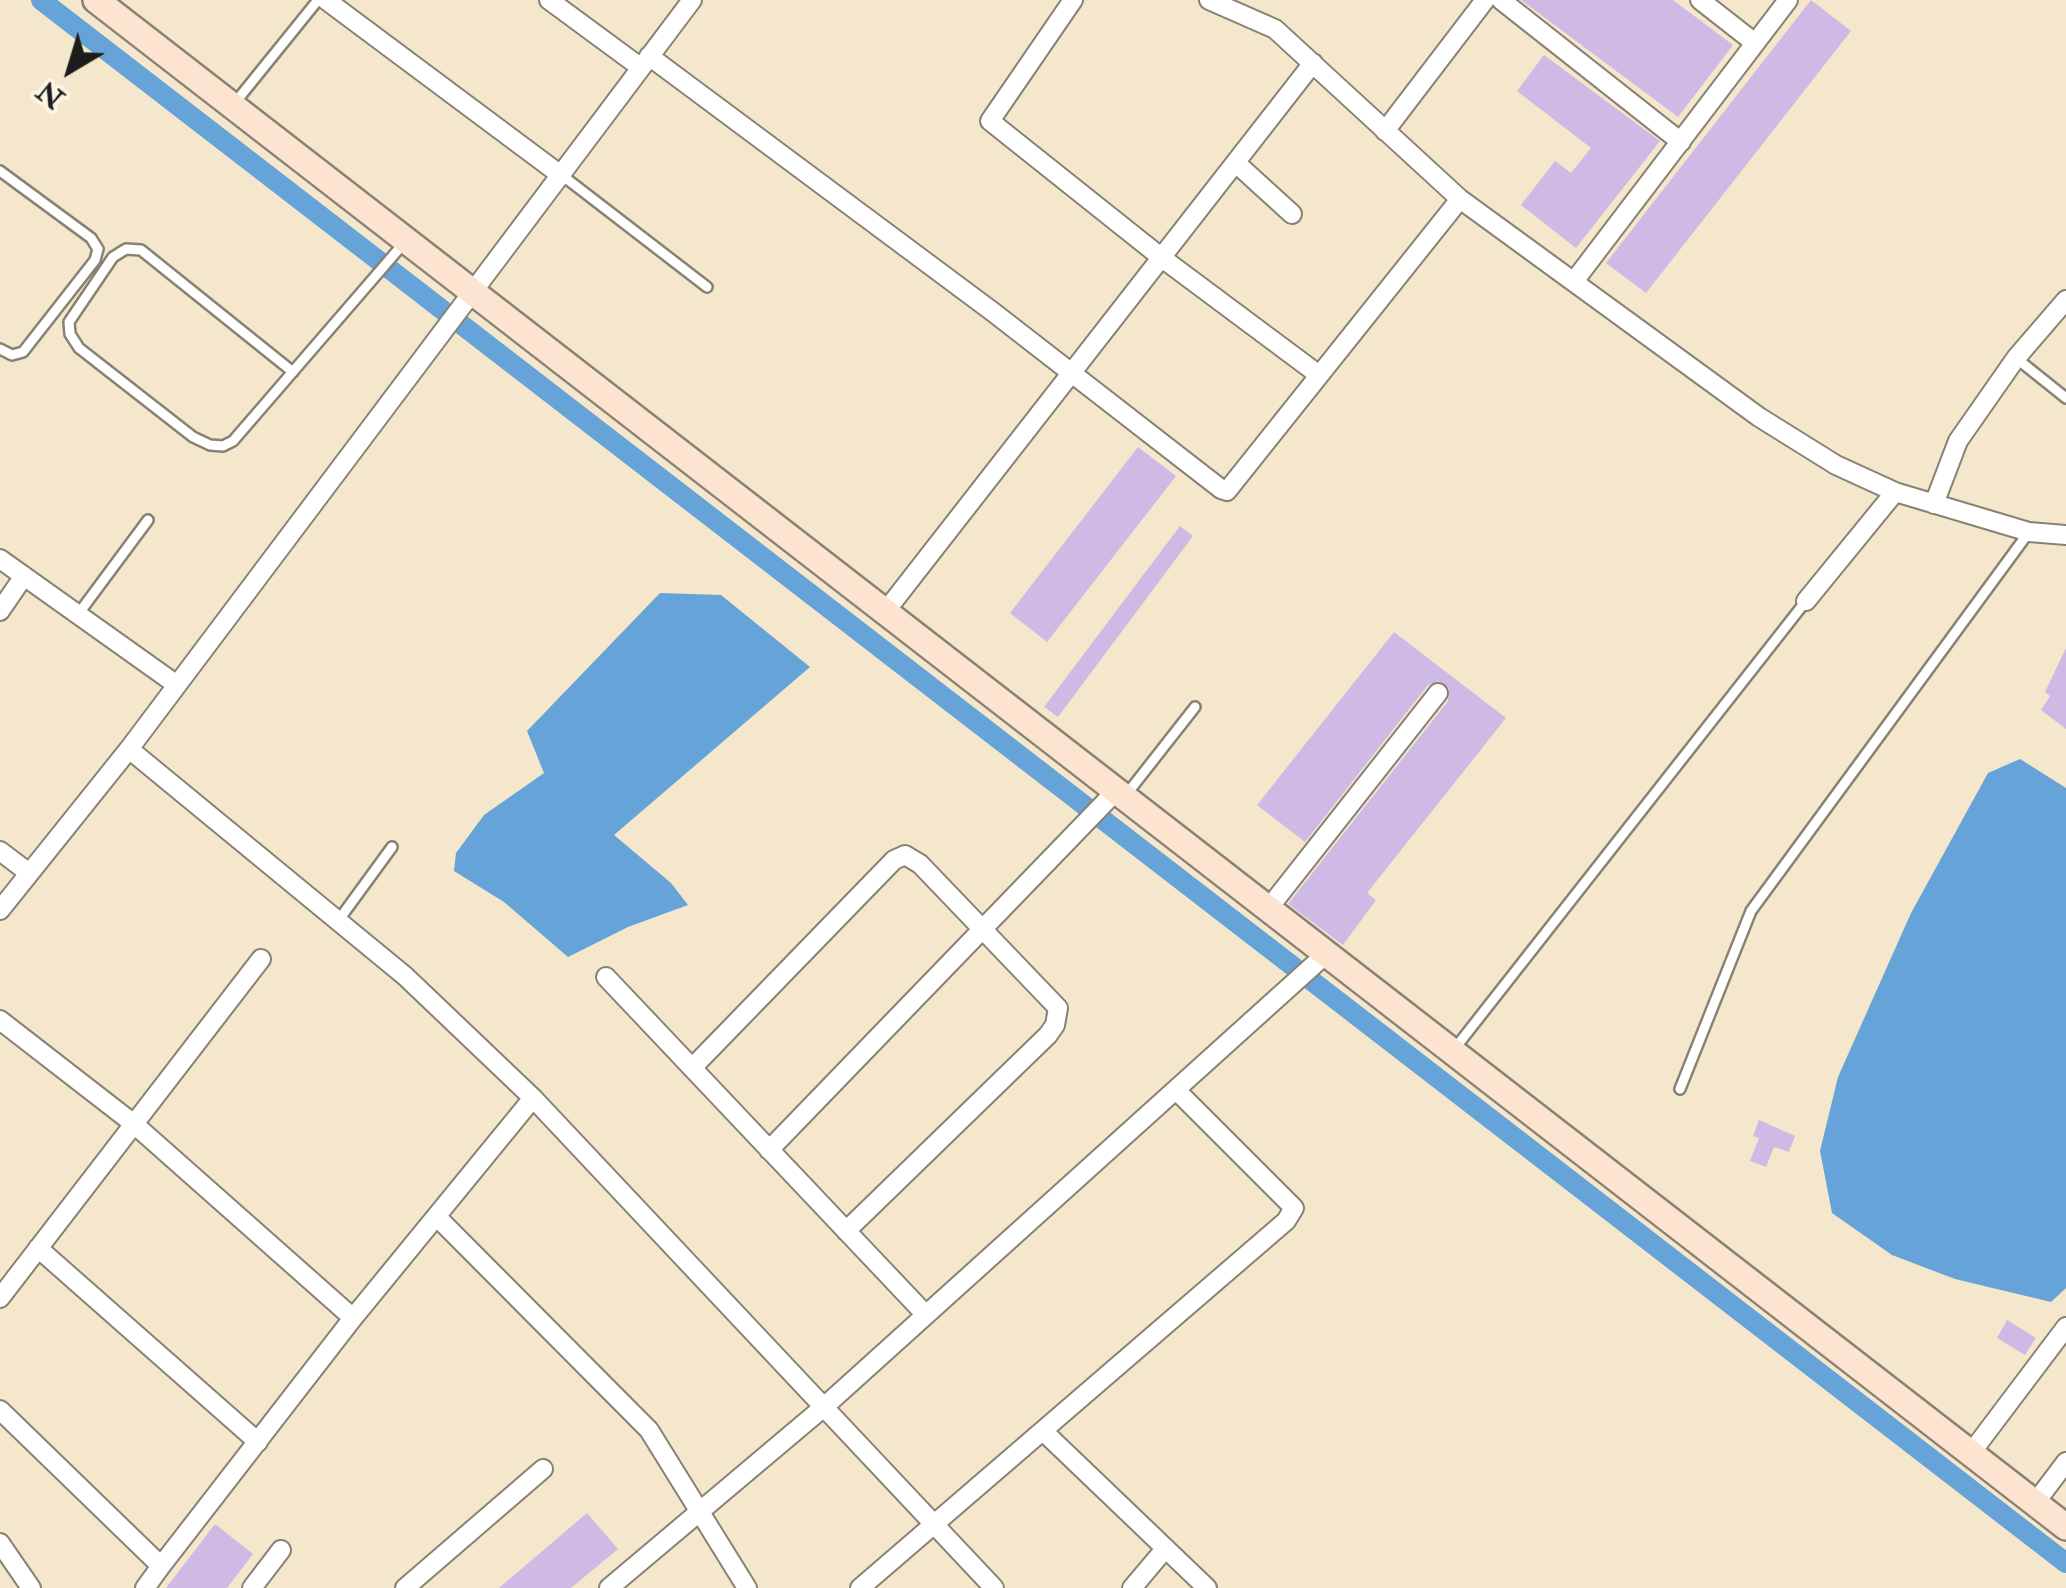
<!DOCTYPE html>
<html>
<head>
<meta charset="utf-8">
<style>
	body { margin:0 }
	#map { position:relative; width:2066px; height:1588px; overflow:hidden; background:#f4e7cc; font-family:"IM FELL Double Pica",serif }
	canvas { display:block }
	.north { position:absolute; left:20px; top:20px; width:100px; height:100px; -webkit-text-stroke:8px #fcf5e5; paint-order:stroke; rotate:218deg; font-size:28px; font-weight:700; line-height:40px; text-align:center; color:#1c1c1c }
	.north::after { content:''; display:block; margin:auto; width:35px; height:45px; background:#1c1c1c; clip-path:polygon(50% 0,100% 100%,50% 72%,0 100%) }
</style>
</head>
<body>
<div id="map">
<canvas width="2066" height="1588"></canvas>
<div class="north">N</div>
</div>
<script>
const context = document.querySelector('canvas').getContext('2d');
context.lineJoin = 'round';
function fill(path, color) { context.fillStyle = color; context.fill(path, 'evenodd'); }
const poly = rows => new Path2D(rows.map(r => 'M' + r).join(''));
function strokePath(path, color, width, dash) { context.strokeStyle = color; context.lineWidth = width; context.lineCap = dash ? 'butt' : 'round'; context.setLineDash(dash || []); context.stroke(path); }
const water = poly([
	[660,593,721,595,810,667,614,835,671,883,688,905,628,927,568,957,504,902,454,871,456,853,484,815,544,773,527,731],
	[2020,759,2066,788,2066,1288,2051,1302,1955,1279,1892,1255,1832,1213,1820,1151,1838,1077,1911,913,1988,773]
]);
const canal = poly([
	[41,0,2066,1563]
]);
const building = poly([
	[1521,0,1673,0,1733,45,1678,117],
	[1811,0,1851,31,1646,293,1606,263],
	[1544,55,1660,141,1576,248,1521,205,1555,161,1571,173,1591,148,1517,91],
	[1138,447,1176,476,1047,642,1010,613],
	[1180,526,1193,536,1058,717,1044,707],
	[1394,632,1506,718,1367,893,1376,900,1343,945,1288,904,1448,701,1449,688,1439,681,1428,685,1305,842,1257,805],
	[2066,648,2066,729,2041,710,2050,696,2045,692],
	[1759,1120,1795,1136,1789,1152,1774,1147,1766,1167,1750,1161,1759,1138,1753,1136],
	[2007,1320,2036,1338,2025,1355,1997,1338],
	[587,1513,618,1549,571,1588,499,1588],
	[215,1524,253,1554,227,1588,166,1588]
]);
const lane = poly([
	[234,104,318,0],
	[0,171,91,238,98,249,95,260,23,352,12,355,0,349],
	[563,176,707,287],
	[2016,358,2066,398],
	[293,372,141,250,126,249,113,257,69,322,70,334,79,348,193,437,210,445,223,446,233,441,404,243],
	[79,613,148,520],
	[1126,795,1195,707],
	[338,921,392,847],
	[1456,1047,1806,601],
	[1680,1089,1751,911,2029,532]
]);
const street = poly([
	[326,0,562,176],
	[549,0,640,67],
	[1073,0,990,121,1162,258,1319,375],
	[1209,0,1275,29,1460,199,1759,417,1836,465,1895,492,2029,532,2066,535],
	[1501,0,1681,142],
	[1700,0,1755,43],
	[649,56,993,312,1221,489,1227,491,1460,199],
	[1385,131,1485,0],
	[1236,163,1292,214],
	[1575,280,1788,0],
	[1934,504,1958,441,2016,358,2066,300],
	[0,559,177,685],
	[1806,601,1895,492],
	[0,611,24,576],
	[885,612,1313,63],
	[129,749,405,976,533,1098,994,1588],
	[0,851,29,873],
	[1268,909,1438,693],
	[0,910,129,749,692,0],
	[606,977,925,1314],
	[0,1020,134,1124,353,1318],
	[692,1068,894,860,905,855,920,864,1058,1008,1055,1025,1048,1035,846,1231],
	[769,1150,1116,791],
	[437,1217,649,1430,747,1588],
	[38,1248,258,1442],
	[0,1298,261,959],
	[0,1410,161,1566,353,1318,533,1098],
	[1043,1431,1207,1588],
	[1971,1453,2066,1327],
	[2035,1503,2066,1462],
	[0,1543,31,1588],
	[145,1588,161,1566],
	[252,1588,281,1550],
	[405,1588,543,1469],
	[609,1588,825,1406,1326,954],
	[860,1588,1286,1221,1294,1208,1177,1091],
	[1132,1588,1165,1549]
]);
const secondary = poly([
	[96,0,2066,1527]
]);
fill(water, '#66a3d8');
strokePath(canal, '#66a3d8', 20);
fill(building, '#cebae4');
strokePath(lane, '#888274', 14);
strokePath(street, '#888274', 22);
strokePath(secondary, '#888274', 30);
strokePath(lane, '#fff', 9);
strokePath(street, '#fff', 18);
strokePath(secondary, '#fde4d0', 25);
</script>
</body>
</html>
